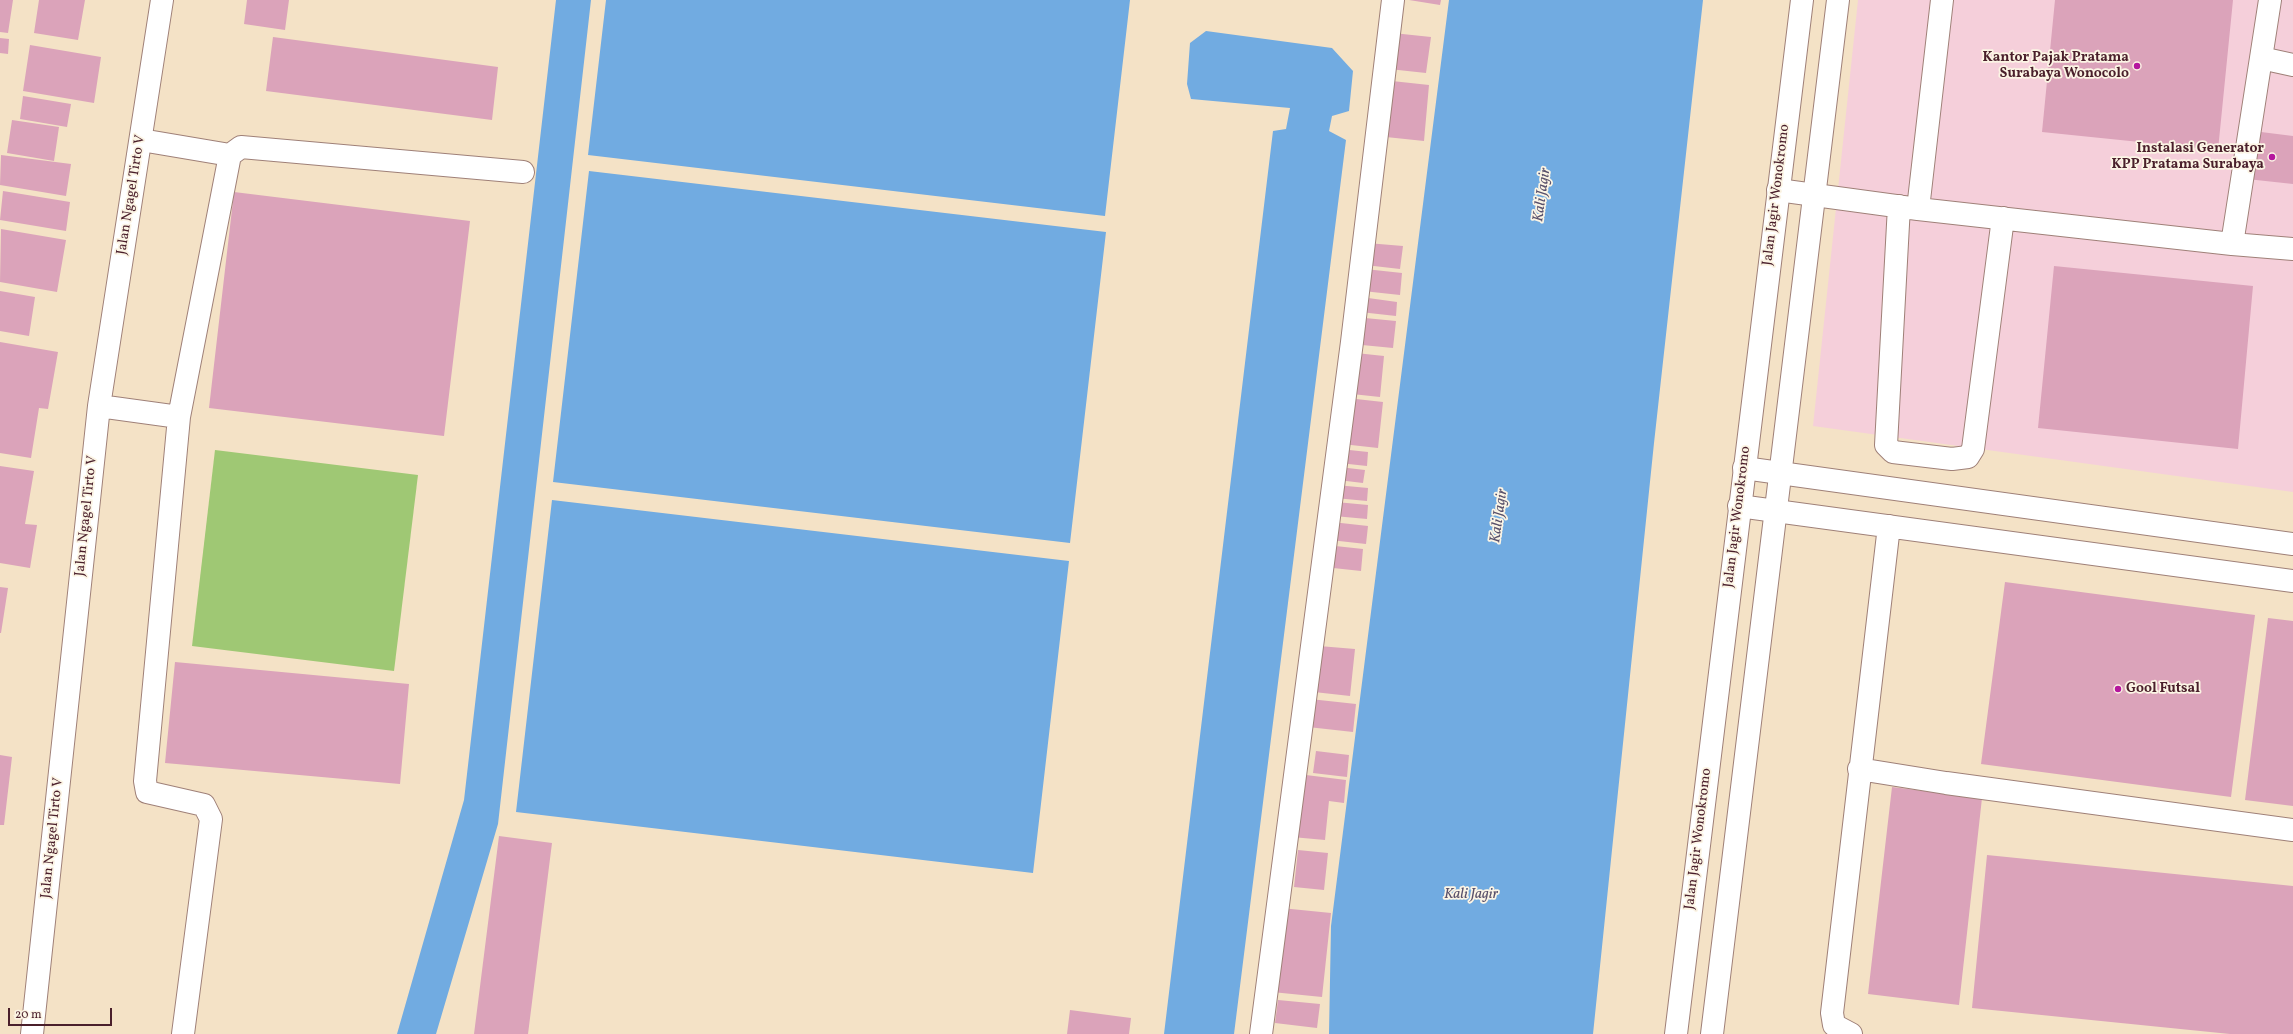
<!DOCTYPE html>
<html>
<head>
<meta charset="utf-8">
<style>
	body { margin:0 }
	#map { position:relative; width:2293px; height:1034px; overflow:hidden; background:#f4e2c6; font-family:Vollkorn,serif }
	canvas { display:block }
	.scale { position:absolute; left:8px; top:1008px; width:104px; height:18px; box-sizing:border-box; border:2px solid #4a1f2b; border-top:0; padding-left:5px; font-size:12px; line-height:14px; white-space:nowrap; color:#4a1f2b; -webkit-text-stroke:3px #fcf5e5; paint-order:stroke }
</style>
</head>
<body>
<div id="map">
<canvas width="2293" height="1034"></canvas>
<div class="scale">20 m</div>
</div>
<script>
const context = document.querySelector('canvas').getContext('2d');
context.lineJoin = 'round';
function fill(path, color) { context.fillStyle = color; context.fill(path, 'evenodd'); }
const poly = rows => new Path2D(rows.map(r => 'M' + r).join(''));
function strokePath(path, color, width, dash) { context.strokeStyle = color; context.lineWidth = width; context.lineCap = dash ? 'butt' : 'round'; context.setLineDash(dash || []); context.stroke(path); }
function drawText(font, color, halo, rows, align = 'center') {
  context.font = font + ' Vollkorn,serif'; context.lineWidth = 3.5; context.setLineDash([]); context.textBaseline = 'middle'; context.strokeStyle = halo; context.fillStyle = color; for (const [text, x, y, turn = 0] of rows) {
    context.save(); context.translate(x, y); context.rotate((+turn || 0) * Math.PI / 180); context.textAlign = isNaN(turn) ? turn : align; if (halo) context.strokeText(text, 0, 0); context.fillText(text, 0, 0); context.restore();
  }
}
const built = poly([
	[1858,0,2293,0,2293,492,1813,426]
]);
const green = poly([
	[215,450,418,475,394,671,192,646]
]);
const water = poly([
	[556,0,591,0,498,824,436,1034,397,1034,464,800],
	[606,0,1130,0,1105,216,588,155],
	[1449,0,1703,0,1654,443,1593,1034,1329,1034,1331,926],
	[1206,31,1332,48,1353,71,1349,111,1332,116,1329,131,1346,140,1234,1034,1164,1034,1273,131,1286,129,1290,108,1191,99,1187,84,1190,43],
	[589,171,1106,232,1070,543,553,482],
	[552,500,1069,561,1033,873,516,812]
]);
const building = poly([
	[0,0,13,0,8,33,0,32],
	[39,0,85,0,78,40,34,33],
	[247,0,289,0,285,30,244,24],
	[1409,0,1441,0,1440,5],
	[2055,0,2233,0,2218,150,2042,132],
	[1393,33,1431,37,1426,73,1389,69],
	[273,37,498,67,492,120,266,91],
	[0,38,9,39,8,54,0,53],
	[30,45,101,57,94,103,23,91],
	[1392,81,1429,85,1424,141,1386,137],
	[23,96,71,104,67,127,20,119],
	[12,120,59,127,54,161,7,153],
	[2253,131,2293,136,2293,184,2247,179],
	[1,155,71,164,66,196,0,185],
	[3,191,70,202,66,231,0,220],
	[234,192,470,221,444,436,209,408],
	[1,229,66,240,57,292,0,282],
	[1367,243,1403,246,1400,269,1365,265],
	[2054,266,2253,286,2238,449,2038,428],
	[1365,269,1402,273,1400,295,1363,291],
	[0,291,35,297,29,336,0,331],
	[1361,297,1397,302,1396,316,1360,312],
	[1365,318,1396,321,1393,348,1362,345],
	[0,342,58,352,48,409,39,408,31,458,0,453],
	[1356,353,1384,356,1380,397,1352,394],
	[1347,398,1383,402,1378,448,1342,444],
	[1340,449,1368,452,1367,466,1339,463],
	[0,466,34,471,25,524,37,525,30,568,0,563],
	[1339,467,1365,470,1363,483,1338,480],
	[1336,485,1368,488,1367,501,1335,498],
	[1336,502,1368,505,1367,519,1334,516],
	[1332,522,1368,526,1366,544,1330,540],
	[1326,545,1363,549,1361,571,1324,567],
	[2005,582,2255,615,2231,797,1981,764],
	[0,587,8,588,1,633,0,633],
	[2268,618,2293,621,2293,806,2245,800],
	[1319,646,1355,649,1350,696,1314,692],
	[175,662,409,684,400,784,165,763],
	[1310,699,1356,704,1353,732,1308,727],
	[1316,751,1349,755,1347,777,1313,773],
	[0,755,12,757,4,825,0,825],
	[1298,774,1346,780,1344,803,1329,801,1325,840,1292,837],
	[1892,787,1982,798,1959,1005,1868,994],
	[499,836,552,843,528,1034,474,1034],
	[1298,850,1328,853,1324,890,1294,887],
	[1987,855,2293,886,2293,1034,2230,1034,1972,1008],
	[1281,908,1331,913,1322,997,1272,992],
	[1278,1000,1320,1004,1317,1028,1275,1023],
	[1070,1010,1131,1018,1129,1034,1067,1034]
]);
const minor = poly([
	[2261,58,2270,0],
	[141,140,230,155],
	[1778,190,1918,209,2232,244,2261,58,2293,65],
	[1899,206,1886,445,1893,452,1952,459,1968,457,1973,449,2003,218],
	[1918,209,1942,0],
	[2232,244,2293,249],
	[99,406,179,417],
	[1744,468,2293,544],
	[1739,506,2293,581],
	[1859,769,1946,783,2293,830],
	[32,1034,99,406,162,0],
	[183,1034,211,819,204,805,147,792,145,781,179,417,230,155,241,147,523,172],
	[1261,1034,1352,342,1393,0],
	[1851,1034,1834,1025,1832,1013,1889,526]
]);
const major = poly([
	[1676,1034,1802,0],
	[1712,1034,1838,0]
]);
const markers = [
	[2137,66,4,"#b5179e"],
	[2272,157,4,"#b5179e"],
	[2118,689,4,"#b5179e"]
];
const poiNames = [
	["Kantor Pajak Pratama",2129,58],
	["Surabaya Wonocolo",2129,74],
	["Instalasi Generator",2264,149],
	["KPP Pratama Surabaya",2264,165],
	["Gool Futsal",2126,689,"left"]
];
const streetNames = [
	["Jalan Ngagel Tirto V",132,195,-81],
	["Jalan Jagir Wonokromo",1777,195,-83],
	["Jalan Ngagel Tirto V",87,516,-84],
	["Jalan Jagir Wonokromo",1738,517,-83],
	["Jalan Ngagel Tirto V",53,838,-84],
	["Jalan Jagir Wonokromo",1699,839,-83]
];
const waterNames = [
	["Kali Jagir",1543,195,-82],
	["Kali Jagir",1500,516,-82],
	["Kali Jagir",1471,895]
];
fill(built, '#f5cfda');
fill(green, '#9fc874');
fill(water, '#71abe1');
fill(building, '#dba3ba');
strokePath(minor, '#9f8078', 24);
strokePath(major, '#9f8078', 24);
strokePath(minor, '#fff', 22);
strokePath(major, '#fff', 22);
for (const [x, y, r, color] of markers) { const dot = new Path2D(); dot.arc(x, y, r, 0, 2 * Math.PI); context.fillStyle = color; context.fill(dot); strokePath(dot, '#fcf5e5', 1.5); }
drawText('bold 14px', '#4a1f2b', '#fcf5e5', poiNames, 'right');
drawText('14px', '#4a1f2b', '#fcf5e5', streetNames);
drawText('italic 15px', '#58506b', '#fcf5e5', waterNames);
</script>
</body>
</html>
